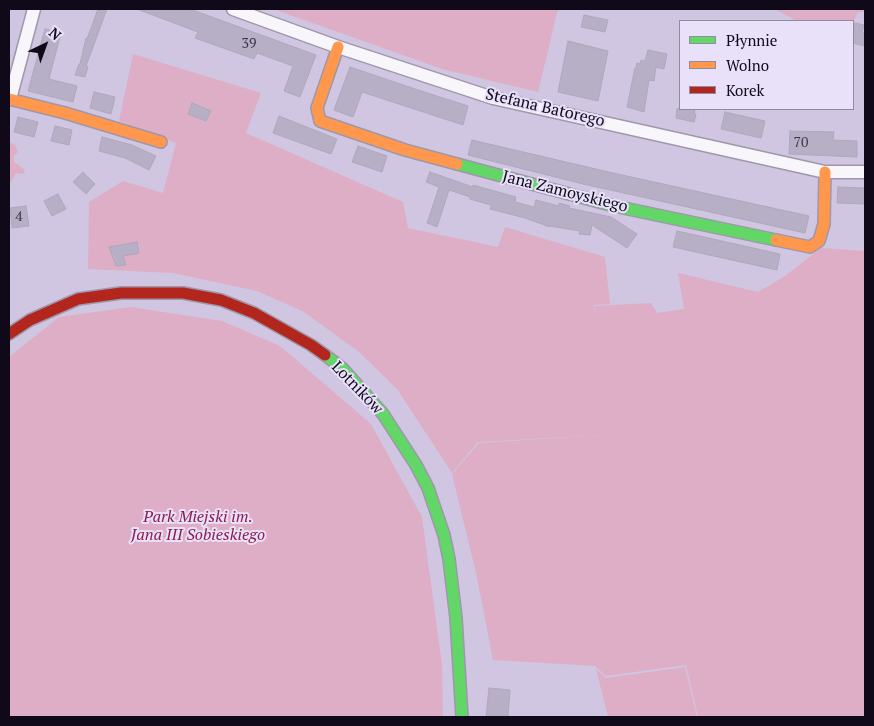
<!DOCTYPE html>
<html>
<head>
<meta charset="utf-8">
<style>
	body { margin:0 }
	#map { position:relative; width:874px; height:726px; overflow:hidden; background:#d0c6e1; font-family:"PT Serif",serif }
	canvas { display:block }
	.frame { position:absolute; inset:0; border:10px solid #10091a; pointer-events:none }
	.legend { position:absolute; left:679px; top:20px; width:175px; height:90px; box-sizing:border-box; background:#e9e0fa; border:1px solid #928aa0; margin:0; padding:6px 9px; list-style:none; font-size:15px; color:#10091a }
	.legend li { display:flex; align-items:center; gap:10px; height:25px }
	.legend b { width:25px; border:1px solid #928aa0 }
	.north { position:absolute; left:20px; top:20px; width:50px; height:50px; -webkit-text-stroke:4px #e9e0fa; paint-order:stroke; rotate:42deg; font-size:14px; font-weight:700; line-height:20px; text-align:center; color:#10091a }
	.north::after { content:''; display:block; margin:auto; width:18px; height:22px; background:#10091a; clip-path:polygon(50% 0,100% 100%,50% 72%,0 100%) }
</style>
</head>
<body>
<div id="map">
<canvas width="874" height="726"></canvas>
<div class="frame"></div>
<ul class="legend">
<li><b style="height:6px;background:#63d668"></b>Płynnie</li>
<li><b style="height:6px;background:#ff974d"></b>Wolno</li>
<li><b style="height:6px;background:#b3261e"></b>Korek</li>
</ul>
<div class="north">N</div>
</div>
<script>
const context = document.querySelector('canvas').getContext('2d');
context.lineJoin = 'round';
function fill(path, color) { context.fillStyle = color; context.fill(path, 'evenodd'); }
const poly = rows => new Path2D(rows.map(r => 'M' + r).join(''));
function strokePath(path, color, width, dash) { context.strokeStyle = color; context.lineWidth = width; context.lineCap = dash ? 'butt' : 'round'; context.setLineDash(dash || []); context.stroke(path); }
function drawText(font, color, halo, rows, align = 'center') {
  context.font = font + ' "PT Serif",serif'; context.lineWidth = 4; context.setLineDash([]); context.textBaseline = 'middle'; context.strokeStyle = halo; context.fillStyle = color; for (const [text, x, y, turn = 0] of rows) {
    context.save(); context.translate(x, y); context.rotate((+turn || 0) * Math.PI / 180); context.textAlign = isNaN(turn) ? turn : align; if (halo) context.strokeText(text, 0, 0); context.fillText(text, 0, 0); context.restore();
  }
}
const green = poly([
	[273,9,558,9,538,92,442,69],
	[775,9,865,9,865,12,858,12,853,22,797,21],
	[133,54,261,93,246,133,403,202,408,228,498,247,505,227,605,257,610,304,594,305,595,316,595,306,651,303,657,313,684,309,678,273,758,292,785,276,821,248,865,251,865,717,698,717,686,665,606,676,595,666,493,660,476,573,452,474,479,443,603,435,478,442,452,473,397,389,359,352,304,312,257,291,173,273,88,269,89,202,123,181,163,193,176,143,119,121],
	[9,142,15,145,18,152,14,156,14,162,25,170,23,174,16,173,9,185],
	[131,307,222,321,280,346,371,424,422,517,442,665,443,717,9,717,9,357,59,317],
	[685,667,697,717,608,717,596,669,606,678]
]);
const building = poly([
	[98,9,107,9,86,66,88,67,85,77,75,75,79,64,80,64,86,38,87,39,98,9],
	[137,9,190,9,316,55,300,97,284,91,293,66,257,53,254,59,195,38,198,32,137,9],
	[584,15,608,20,605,32,581,27,584,15],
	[855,23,864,25,862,32,865,33,865,46,853,43,855,23],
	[45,29,61,33,49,79,77,86,73,102,28,91,45,29],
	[568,41,608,51,598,101,558,92,568,41],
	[648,50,667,54,664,69,656,67,654,81,649,80,644,112,627,107,635,68,636,68,637,63,640,64,641,60,645,61,648,50],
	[350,67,415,89,468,106,463,125,362,92,353,117,334,110,350,67],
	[94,92,115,97,111,114,90,108,94,92],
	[192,103,211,111,206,121,188,114,192,103],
	[677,109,695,109,694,113,696,114,694,122,676,118,677,109],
	[725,112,765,121,761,138,721,129,725,112],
	[279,116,337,139,331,154,273,133,279,116],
	[18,117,38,122,34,137,14,132,18,117],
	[55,126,72,130,69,145,51,141,55,126],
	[790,131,834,132,833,140,857,141,857,157,789,154,790,131],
	[102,137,132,145,156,156,149,170,125,158,99,151,102,137],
	[472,140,613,173,809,216,805,233,583,184,468,155,472,140],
	[358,146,387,156,382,172,352,162,358,146],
	[83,172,95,184,86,194,73,182,83,172],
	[430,172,473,187,473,185,516,197,515,202,534,207,536,200,559,206,559,203,566,205,570,206,569,208,611,217,637,234,627,248,592,225,590,235,579,234,580,231,550,226,550,227,525,218,490,209,491,205,470,199,470,197,449,190,437,227,427,223,439,187,426,182,430,172],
	[838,187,865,188,865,204,837,203,838,187],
	[58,194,66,209,52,216,44,201,58,194],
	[26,206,29,226,12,228,10,208,26,206],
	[677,231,780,254,777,270,673,247,677,231],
	[137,242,139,253,123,256,126,265,116,266,109,247,137,242],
	[489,688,510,690,508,717,486,717,489,688]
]);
const street = poly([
	[233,9,338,47,493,98,825,172,865,172],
	[10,99,34,9]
]);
const fast = poly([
	[457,164,614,206,776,240],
	[325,355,342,368,383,414,416,465,428,488,444,535,449,559,456,618,462,717]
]);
const slow = poly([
	[338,47,317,108,320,121,405,150,457,164],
	[9,99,65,113,161,142],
	[776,240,810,247,819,241,824,224,825,172]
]);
const jam = poly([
	[9,334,30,320,78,299,121,293,183,293,221,300,254,313,311,345,325,355]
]);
const numberNames = [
	["39",249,44],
	["70",801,143],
	["4",19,217]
];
const streetNames = [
	["Stefana Batorego",545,108,13],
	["Jana Zamoyskiego",565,192,14],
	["Lotników",357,388,46]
];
const parkNames = [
	["Park Miejski im.",198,517],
	["Jana III Sobieskiego",198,535]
];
fill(green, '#ddaec6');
fill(building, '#b7afc5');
strokePath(building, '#afa7bc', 1);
strokePath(street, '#9f97ac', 15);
strokePath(fast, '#9f97ac', 14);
strokePath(slow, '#9f97ac', 14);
strokePath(jam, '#9f97ac', 14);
strokePath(street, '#f8f6fa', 12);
strokePath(fast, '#63d668', 11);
strokePath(slow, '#ff974d', 11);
strokePath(jam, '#b3261e', 11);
drawText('14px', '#3c3548', null, numberNames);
drawText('16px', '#10091a', '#e9e0fa', streetNames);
drawText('italic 16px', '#8c1d4b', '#e9e0fa', parkNames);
</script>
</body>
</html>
